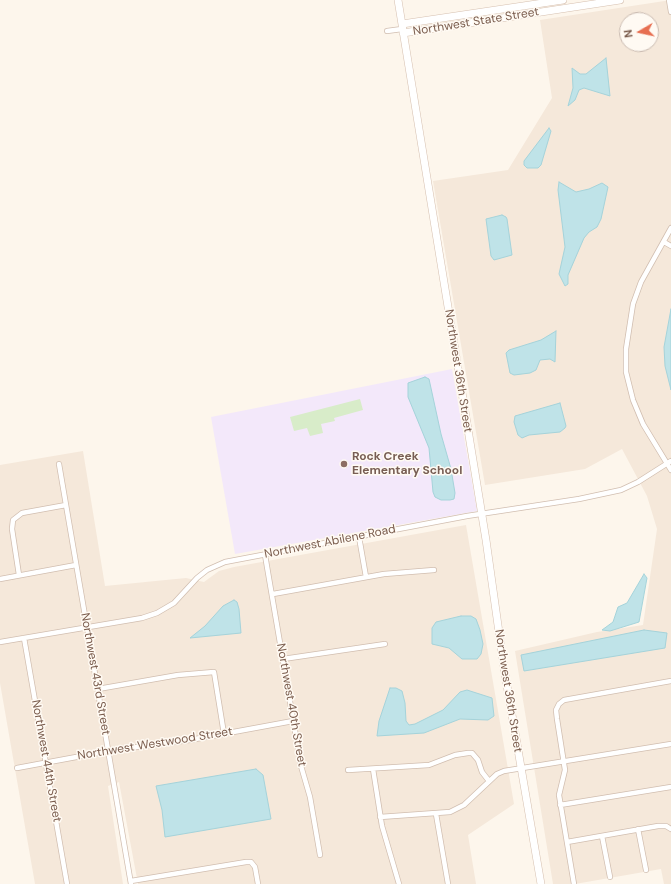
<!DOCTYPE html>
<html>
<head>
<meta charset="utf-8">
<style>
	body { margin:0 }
	#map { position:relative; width:671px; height:884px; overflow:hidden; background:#fdf6ec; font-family:"DM Sans",sans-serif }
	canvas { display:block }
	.north { position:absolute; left:619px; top:12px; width:40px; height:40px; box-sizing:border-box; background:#fffaf3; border:1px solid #cabbb1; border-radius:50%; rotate:261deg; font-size:11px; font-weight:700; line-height:16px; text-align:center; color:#7a5c4d }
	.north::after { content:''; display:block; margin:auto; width:14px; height:18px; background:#e76f51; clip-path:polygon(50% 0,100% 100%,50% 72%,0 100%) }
</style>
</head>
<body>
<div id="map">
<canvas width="671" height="884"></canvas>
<div class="north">N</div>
</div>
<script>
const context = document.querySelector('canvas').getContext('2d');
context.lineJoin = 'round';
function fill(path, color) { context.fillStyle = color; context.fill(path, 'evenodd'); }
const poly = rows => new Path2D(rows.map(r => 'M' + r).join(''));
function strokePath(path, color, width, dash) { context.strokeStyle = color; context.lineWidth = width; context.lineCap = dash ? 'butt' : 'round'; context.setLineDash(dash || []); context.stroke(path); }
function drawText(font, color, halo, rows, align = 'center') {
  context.font = font + ' "DM Sans",sans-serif'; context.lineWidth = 3; context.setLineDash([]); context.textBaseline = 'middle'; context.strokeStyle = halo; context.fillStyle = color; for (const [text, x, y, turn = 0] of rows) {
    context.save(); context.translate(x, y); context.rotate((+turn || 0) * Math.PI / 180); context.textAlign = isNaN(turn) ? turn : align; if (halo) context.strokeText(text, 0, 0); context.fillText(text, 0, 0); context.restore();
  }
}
const residential = poly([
	[671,0,671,884,664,884,661,869,575,884,553,884,515,651,597,632,643,625,657,529,647,496,622,449,585,469,485,485,433,181,508,170,552,98,540,20],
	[627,20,651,20,651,44,627,44],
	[83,451,105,586,186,578,204,582,219,571,234,567,466,525,514,804,468,835,476,884,138,884,119,782,108,786,123,884,35,884,0,683,0,465]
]);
const education = poly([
	[452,369,477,511,235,554,211,417]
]);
const green = poly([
	[360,399,363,410,334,418,335,421,321,424,323,433,310,436,307,428,294,431,290,417]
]);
const water = poly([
	[606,58,610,96,584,88,579,90,575,100,568,106,573,88,572,68,580,74,586,74,606,58],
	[549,128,551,131,541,165,538,168,527,168,524,165,524,161,549,128],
	[559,182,576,192,589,189,602,183,608,187,601,219,597,227,589,232,584,238,568,275,568,284,565,286,559,274,565,247,558,190,559,182],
	[502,215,506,217,507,219,512,255,494,260,491,256,486,219,502,215],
	[671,309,671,390,665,366,664,347,671,309],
	[556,331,555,362,550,359,540,360,536,370,530,373,514,375,510,373,506,353,509,350,541,340,556,331],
	[425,377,429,379,441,434,451,469,455,493,454,499,450,500,441,500,435,497,433,492,429,448,408,397,408,383,425,377],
	[560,403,566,426,565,428,560,432,529,435,522,438,518,435,514,422,515,416,560,403],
	[644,574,647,578,639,622,610,631,602,630,613,622,618,607,627,603,644,574],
	[234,600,237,602,239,609,241,633,190,638,205,626,223,606,234,600],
	[461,616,471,616,476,619,480,630,483,644,481,654,477,659,462,659,449,648,432,644,432,628,436,622,461,616],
	[644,630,667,633,665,648,524,671,521,655,644,630],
	[390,688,396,688,402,691,405,703,406,721,409,725,415,724,443,710,460,692,467,690,492,698,494,716,488,720,460,719,424,733,377,736,379,721,390,688],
	[256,769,263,775,271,819,165,837,162,810,156,786,256,769]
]);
const minor = poly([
	[669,0,671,12],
	[387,31,402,29],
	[671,228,641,282,633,304,626,349,626,372,633,400,643,424,671,470],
	[664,242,671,246],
	[59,464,131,884],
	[359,537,366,577],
	[265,555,301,766,310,797,320,855],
	[19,575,12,529,13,520,22,513,66,505],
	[0,579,76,565],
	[273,594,384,574,434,570],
	[24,638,67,884],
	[0,642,142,618,157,613,174,603,197,578,207,570,225,562,467,516,579,499,621,490,638,482,671,461],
	[283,659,385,644],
	[98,689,178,675,214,672,224,734],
	[17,768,114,750,190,740,293,721],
	[373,769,382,826,399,884],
	[348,770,429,765,455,755,468,753,472,753,478,760,482,772,489,781],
	[560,805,671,787],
	[436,814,448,884],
	[380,817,450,812,464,805,497,774,504,771,671,744],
	[638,829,646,870],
	[602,836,610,877],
	[567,842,658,826,666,826,671,829],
	[131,881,246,862,251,862,255,867,258,884],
	[574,884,559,795,565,770,557,719,556,710,559,704,564,700,671,681]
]);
const secondary = poly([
	[398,0,486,540,504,668,541,884],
	[402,24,563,0],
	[403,33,620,0]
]);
const markers = [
	[344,464,4,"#8d6e63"]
];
const streetNames = [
	["Northwest State Street",476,22,-9],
	["Northwest 36th Street",458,371,81],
	["Northwest Abilene Road",330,542,-11],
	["Northwest 43rd Street",95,674,80],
	["Northwest 36th Street",508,691,81],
	["Northwest 40th Street",291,705,80],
	["Northwest Westwood Street",155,744,-9],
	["Northwest 44th Street",46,761,80]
];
const educationNames = [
	["Rock Creek",352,457],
	["Elementary School",352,471]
];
fill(residential, '#f5e8da');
fill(education, '#f3e8fa');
fill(green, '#d8ecc9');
fill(water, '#bfe3e8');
strokePath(water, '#a5d3da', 1);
strokePath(minor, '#d1beb0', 6);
strokePath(secondary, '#d6c0b0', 8);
strokePath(minor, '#fff', 4.5);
strokePath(secondary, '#fff', 7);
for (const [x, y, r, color] of markers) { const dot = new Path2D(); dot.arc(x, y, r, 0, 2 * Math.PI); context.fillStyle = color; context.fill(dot); strokePath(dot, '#fffaf3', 1.5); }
drawText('12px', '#7a5c4d', '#fffaf3', streetNames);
drawText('bold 12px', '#785e54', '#fffaf3', educationNames, 'left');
</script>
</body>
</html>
